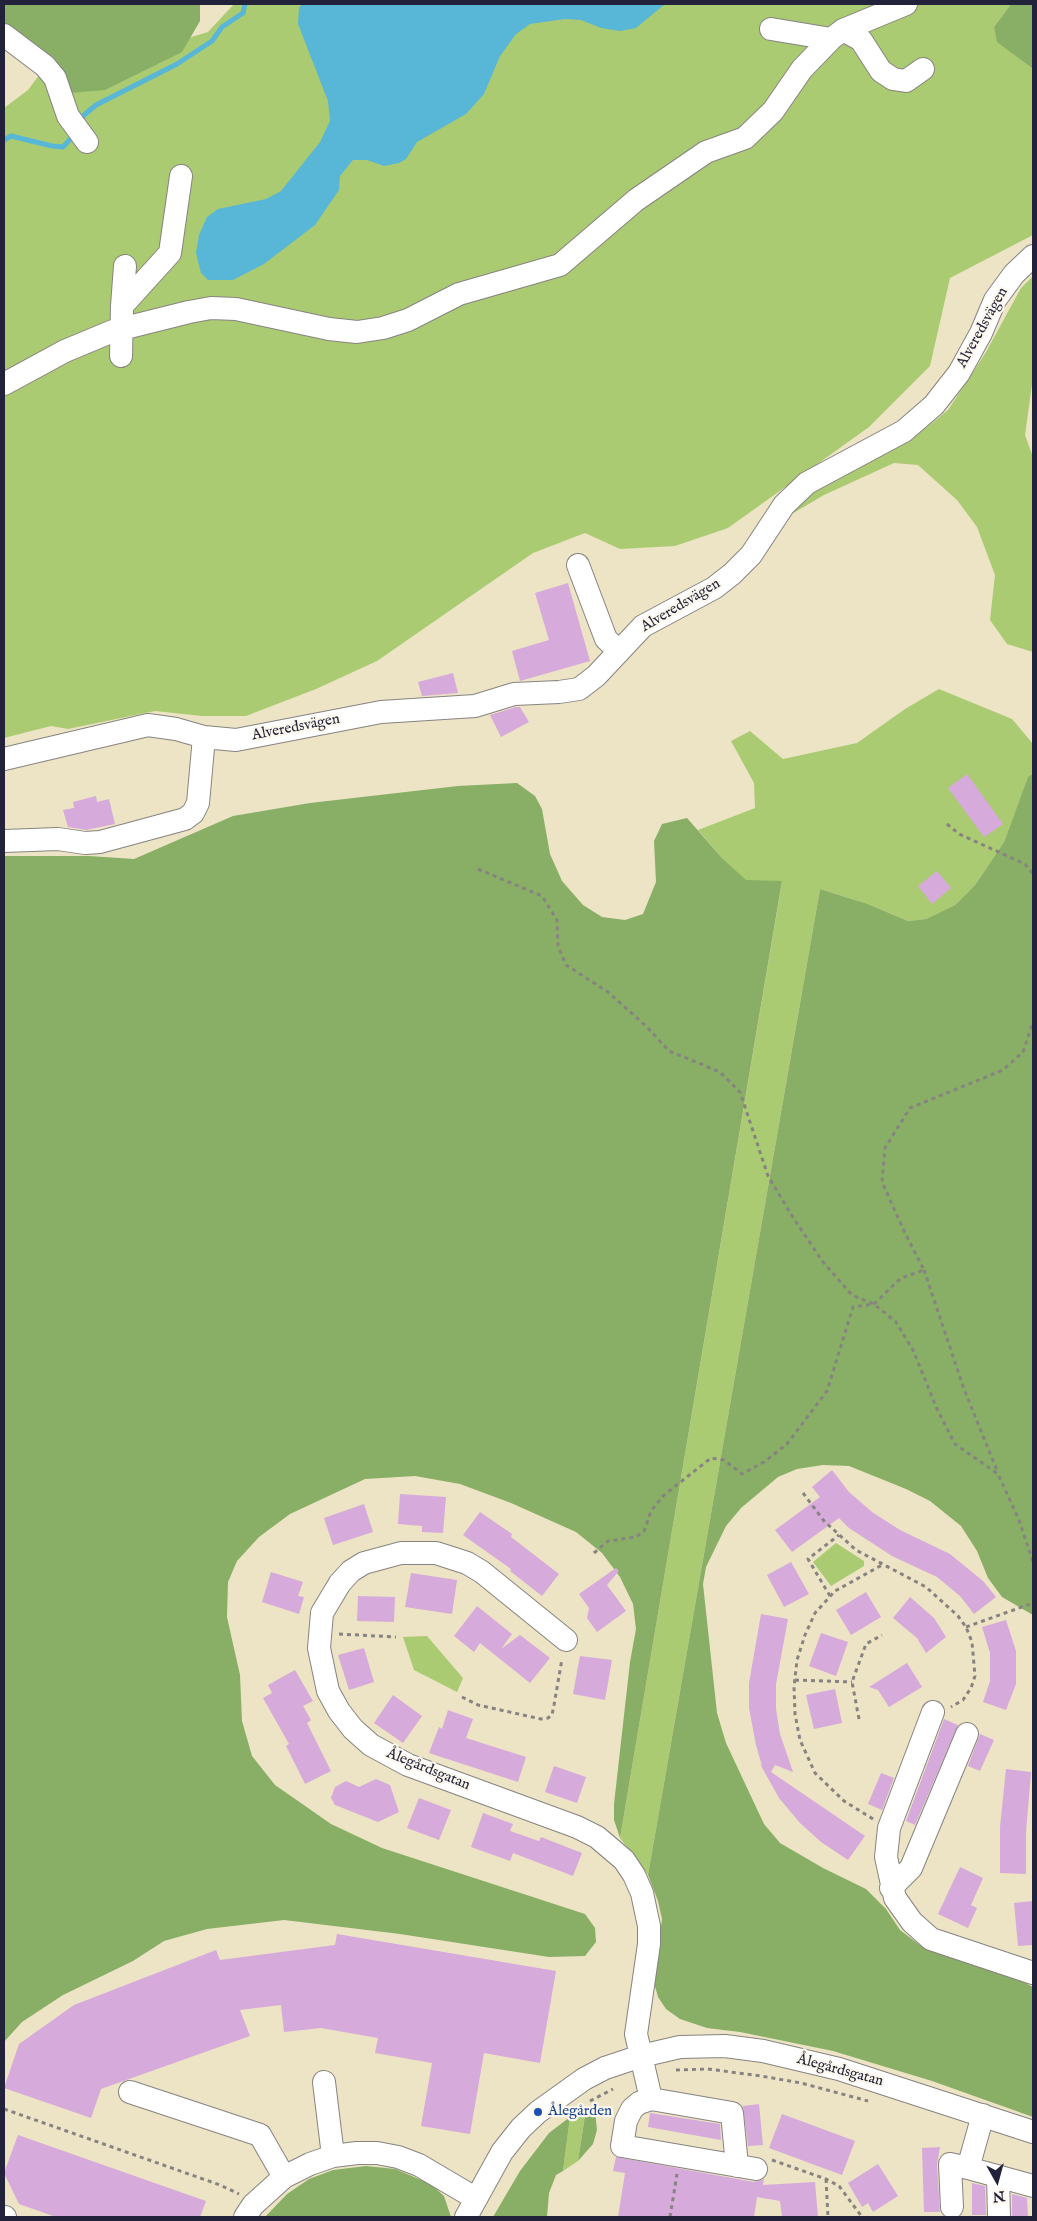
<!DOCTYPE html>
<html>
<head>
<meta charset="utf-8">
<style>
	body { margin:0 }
	#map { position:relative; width:1037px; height:2221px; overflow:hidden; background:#ece4c5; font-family:"IM FELL English",serif }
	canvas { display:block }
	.frame { position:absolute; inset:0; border:5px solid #22223b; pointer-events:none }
	.north { position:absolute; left:972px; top:2156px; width:50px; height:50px; -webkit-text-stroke:4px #fbf7ec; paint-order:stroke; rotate:173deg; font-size:14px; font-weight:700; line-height:20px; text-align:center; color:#22223b }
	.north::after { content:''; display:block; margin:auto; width:18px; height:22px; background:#22223b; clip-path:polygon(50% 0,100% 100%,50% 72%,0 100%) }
</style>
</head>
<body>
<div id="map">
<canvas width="1037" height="2221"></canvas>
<div class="frame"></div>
<div class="north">N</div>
</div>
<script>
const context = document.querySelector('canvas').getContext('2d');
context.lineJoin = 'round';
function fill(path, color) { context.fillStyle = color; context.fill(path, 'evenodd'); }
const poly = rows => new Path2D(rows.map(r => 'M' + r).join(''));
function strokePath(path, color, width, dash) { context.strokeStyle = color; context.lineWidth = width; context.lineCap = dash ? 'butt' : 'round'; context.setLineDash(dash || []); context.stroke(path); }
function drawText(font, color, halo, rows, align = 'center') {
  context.font = font + ' "IM FELL English",serif'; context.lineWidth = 4.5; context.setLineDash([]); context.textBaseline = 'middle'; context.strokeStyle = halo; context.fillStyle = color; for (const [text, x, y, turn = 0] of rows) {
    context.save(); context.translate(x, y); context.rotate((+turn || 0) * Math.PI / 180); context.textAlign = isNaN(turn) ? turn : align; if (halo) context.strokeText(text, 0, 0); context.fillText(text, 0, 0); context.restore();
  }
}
const green = poly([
	[234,4,1011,4,994,27,998,42,1033,69,1033,235,950,278,930,366,869,427,728,528,675,546,620,549,585,533,533,553,377,661,316,689,246,716,202,716,155,711,68,729,51,726,4,738,4,108,28,90,62,44,178,41,208,32],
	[1033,276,1033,377,1025,435,1033,457,1033,652,1007,644,990,620,995,575,977,527,957,500,918,465,894,463,824,495,790,515,820,485,917,435,948,410,986,352,1021,288],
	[939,689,1012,719,1033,744,1033,774,1028,778,1004,842,975,885,955,905,926,919,908,921,868,904,820,889,648,1875,620,1838,782,882,746,881,722,858,698,830,755,808,754,783,731,741,750,731,783,759,857,743,905,709],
	[836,1543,864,1561,864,1566,831,1586,813,1562],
	[427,1636,463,1678,457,1692,414,1670,403,1637],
	[586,2109,578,2161,563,2171,570,2117]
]);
const forest = poly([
	[4,4,200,4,200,21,182,52,105,90,70,93,4,37],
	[1011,4,1033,4,1033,69,997,42,994,27],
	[1033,774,1033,1615,1002,1597,988,1578,977,1551,961,1526,930,1501,906,1489,849,1466,823,1465,797,1469,778,1477,741,1508,726,1526,706,1567,703,1584,717,1713,726,1743,764,1824,780,1843,823,1868,866,1889,886,1909,900,1930,921,1946,1008,1974,1033,1987,1033,2117,932,2081,833,2051,740,2032,707,2028,680,2019,666,2009,658,1997,654,1983,662,1919,658,1901,648,1875,820,889,868,904,908,921,926,919,955,905,975,885,1004,842,1028,777],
	[517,783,535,796,542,809,550,854,562,881,583,905,602,917,625,920,643,914,656,882,654,841,662,824,687,818,722,858,746,880,782,881,620,1838,614,1820,614,1804,630,1662,636,1629,633,1604,620,1577,602,1553,576,1532,511,1503,460,1484,415,1476,365,1479,290,1514,259,1537,237,1561,228,1582,227,1617,240,1675,242,1721,252,1756,275,1785,331,1824,382,1848,585,1914,595,1928,596,1942,585,1956,549,1957,400,1934,284,1920,207,1929,164,1941,133,1961,63,1995,22,2022,4,2042,4,856,89,856,134,859,233,816,310,803,458,786],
	[589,2107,595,2111,597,2130,593,2144,578,2161,586,2109],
	[570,2117,563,2171,556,2175,549,2193,547,2217,493,2217,520,2171,549,2133],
	[366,2166,395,2169,431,2184,444,2196,451,2217,265,2217,287,2194,309,2179,333,2170]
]);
const water = poly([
	[302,4,665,4,636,28,620,31,601,28,581,20,565,19,530,24,516,34,500,56,484,94,466,114,417,142,406,159,399,163,384,166,367,160,353,160,340,176,339,190,315,225,264,264,233,280,208,280,201,273,196,253,199,235,207,217,218,209,266,199,281,191,320,142,330,121,328,101,298,24,299,8]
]);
const stream = poly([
	[80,123,84,115,96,105,177,64,212,41,222,27,243,13,245,4],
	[4,140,11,136,52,146,63,147,74,135]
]);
const building = poly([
	[568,583,590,661,520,681,512,651,549,640,535,593],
	[453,673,458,693,422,696,418,682],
	[516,707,520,707,529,722,501,737,490,715],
	[967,774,1003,824,984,837,948,788],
	[96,796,97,802,109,799,115,824,86,830,68,827,63,810,74,808,73,802],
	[937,871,951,888,932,904,918,886],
	[832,1470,849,1492,872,1512,900,1530,950,1554,983,1581,996,1597,974,1614,960,1596,937,1577,892,1556,849,1528,839,1518,792,1552,775,1530,820,1497,812,1487],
	[400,1494,446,1497,443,1533,422,1532,422,1526,398,1524],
	[364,1504,373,1532,333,1545,324,1518],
	[480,1512,512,1534,511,1537,559,1574,542,1596,510,1571,511,1569,463,1535],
	[791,1562,809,1594,784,1607,767,1575],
	[616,1568,619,1571,607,1585,626,1611,597,1632,587,1618,589,1608,579,1594],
	[271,1572,303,1582,298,1596,304,1597,299,1614,262,1602],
	[411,1573,457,1580,452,1614,405,1607],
	[866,1592,881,1617,851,1635,836,1610],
	[358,1596,395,1597,394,1622,357,1621],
	[910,1597,934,1618,946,1637,926,1653,917,1638,893,1618],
	[477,1606,512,1634,501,1649,520,1635,550,1658,530,1683,480,1643,474,1652,454,1636],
	[761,1614,788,1619,776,1684,776,1709,780,1734,793,1772,775,1765,771,1772,865,1836,848,1860,821,1842,800,1823,779,1798,760,1764,762,1766,756,1745,749,1708,749,1683],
	[1006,1620,1016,1651,1016,1684,1006,1710,983,1702,990,1681,990,1653,982,1627],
	[821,1633,848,1642,836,1676,809,1666],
	[364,1648,374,1682,349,1690,338,1655],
	[580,1656,612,1660,605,1700,573,1694],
	[907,1663,922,1687,889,1707,878,1690,869,1687],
	[295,1670,313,1701,303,1706,311,1720,307,1723,331,1771,305,1784,286,1746,289,1744,263,1698,272,1693,268,1685],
	[835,1689,842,1723,814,1729,806,1695],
	[393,1695,422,1716,403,1743,374,1723],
	[448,1710,473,1719,466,1738,526,1757,518,1782,429,1753,439,1727,442,1729],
	[944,1719,958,1725,915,1825,906,1821],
	[980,1734,994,1740,980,1771,968,1766],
	[554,1766,586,1777,577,1803,545,1792],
	[1006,1769,1031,1772,1026,1832,1026,1874,1000,1873,1000,1827],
	[881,1773,894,1778,882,1810,868,1804],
	[376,1779,390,1785,399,1812,378,1822,335,1805,331,1798,335,1787,346,1781,359,1787],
	[419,1798,451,1810,439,1840,407,1828],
	[483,1813,513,1824,510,1831,539,1841,541,1837,582,1853,573,1876,513,1853,510,1861,471,1847],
	[960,1867,983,1878,971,1905,977,1908,968,1928,938,1914],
	[1033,1901,1033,1945,1018,1946,1014,1903],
	[337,1934,556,1971,540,2063,484,2053,470,2134,421,2126,432,2063,375,2053,378,2038,321,2028,284,2032,281,2005,240,2010,250,2036,101,2089,91,2118,4,2088,19,2044,74,2005,216,1950,220,1960,335,1945],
	[759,2104,763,2145,748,2146,743,2106],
	[650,2113,720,2124,721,2140,648,2127],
	[782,2114,855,2141,842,2175,769,2148],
	[18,2135,206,2201,200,2217,56,2217,19,2204,4,2173],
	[940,2147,937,2165,940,2212,924,2212,922,2148],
	[616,2157,754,2182,764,2179,763,2185,815,2182,818,2217,782,2217,780,2201,757,2197,754,2217,618,2217,625,2173,613,2171],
	[878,2164,898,2196,873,2212,868,2203,862,2207,848,2183],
	[972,2183,985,2186,986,2215,972,2215],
	[1012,2194,1027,2198,1028,2217,1012,2217]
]);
const path = poly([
	[947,824,959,834,1025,864,1033,874],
	[478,869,542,896,557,920,558,946,566,965,608,992,647,1027,669,1051,720,1072,740,1092,768,1176,794,1219,823,1262,852,1295,874,1304,896,1322,913,1350,937,1409,955,1444,998,1474,1019,1520,1033,1562],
	[924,1270,964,1389,998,1473],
	[803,1493,824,1521,856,1550,926,1587,958,1616,966,1627,972,1642,975,1676,971,1688,963,1700,951,1707],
	[594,1553,608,1541,636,1537,644,1531,651,1511,664,1495,711,1458,724,1460,742,1474,764,1462,787,1444,827,1391,853,1307,874,1304,901,1278,924,1270,905,1233,882,1182,885,1148,910,1108,1003,1070,1023,1052,1033,1022],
	[830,1596,808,1559,839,1535],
	[966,1627,1033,1603],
	[339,1634,396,1637],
	[795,1680,852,1682],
	[462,1697,478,1705,541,1719,548,1718,552,1715,554,1705,562,1659],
	[859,1719,852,1682,866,1644,882,1635],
	[873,1819,844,1801,815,1773,800,1740,795,1714,794,1687,797,1660,805,1635,815,1613,835,1591,882,1565],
	[676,2070,708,2069,761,2076,801,2083,868,2101],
	[590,2101,613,2089],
	[4,2109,220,2185,239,2194],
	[772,2160,826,2179,839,2186,862,2217],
	[826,2179,828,2217],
	[670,2217,677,2174]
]);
const minor = poly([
	[771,29,831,39],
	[843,30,861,40,881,71,893,79,906,81,923,69],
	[4,35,45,66,55,78,68,116,87,142],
	[122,306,125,266],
	[121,356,122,306,170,253,181,176],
	[4,384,65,351,113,331,189,312,211,308,236,309,329,329,357,332,383,328,408,320,459,294,560,265,636,200,706,152,745,138,773,111,802,69,831,39,843,30,906,4],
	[578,565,606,639,618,650],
	[4,759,148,725,176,729,204,737,236,740,381,712,475,706,514,694,559,692,579,689,596,676,643,626,714,588,732,574,751,555,784,505,807,483,904,431,934,405,959,373,981,333,995,300,1014,274,1033,256],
	[4,841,58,839,85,843,100,842,185,819,193,813,198,803,204,737],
	[566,1640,482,1572,467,1563,436,1553,401,1553,364,1563,351,1571,340,1583,322,1613,319,1648,328,1691,339,1711,353,1729,371,1745,408,1765,577,1827,597,1837,624,1860,634,1875,642,1893,649,1926,649,1944,636,2034,651,2099,639,2103,632,2109,626,2121,622,2146,756,2169],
	[933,1712,889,1828,886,1857,895,1898,912,1922,931,1939,1033,1973],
	[891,1888,911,1868,967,1734],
	[324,2082,333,2156],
	[130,2092,260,2135,284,2177],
	[651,2099,732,2113,737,2166],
	[983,2115,968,2168,1033,2186],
	[998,2176,999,2217],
	[952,2207,950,2164,968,2168],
	[4,2217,5,2217],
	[245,2217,253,2205,284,2177,310,2164,333,2156,357,2153,377,2153,398,2157,419,2165,475,2198],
	[466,2217,502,2152,521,2128,538,2112,584,2079,605,2068,641,2056,680,2047,725,2046,763,2051,839,2069,1033,2132]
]);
const markers = [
	[538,2112,5,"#1a4fb4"]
];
const streetNames = [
	["Alveredsvägen",983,328,-61],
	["Alveredsvägen",681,606,-31],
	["Alveredsvägen",296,728,-11],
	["Ålegårdsgatan",428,1770,22],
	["Ålegårdsgatan",840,2071,15]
];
const transitNames = [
	["Ålegården",548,2112]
];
fill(green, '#abcb73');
fill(forest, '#88af65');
fill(water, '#58b6d6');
strokePath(stream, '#58b6d6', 5);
fill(building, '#d6aada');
strokePath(minor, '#878380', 24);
strokePath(path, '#878380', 3, [4, 4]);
strokePath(minor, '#fff', 22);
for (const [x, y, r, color] of markers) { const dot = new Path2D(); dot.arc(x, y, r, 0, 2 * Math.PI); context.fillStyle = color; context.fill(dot); strokePath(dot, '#fbf7ec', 2); }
drawText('15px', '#22223b', '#fbf7ec', streetNames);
drawText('15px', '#164399', '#fbf7ec', transitNames, 'left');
</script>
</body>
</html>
